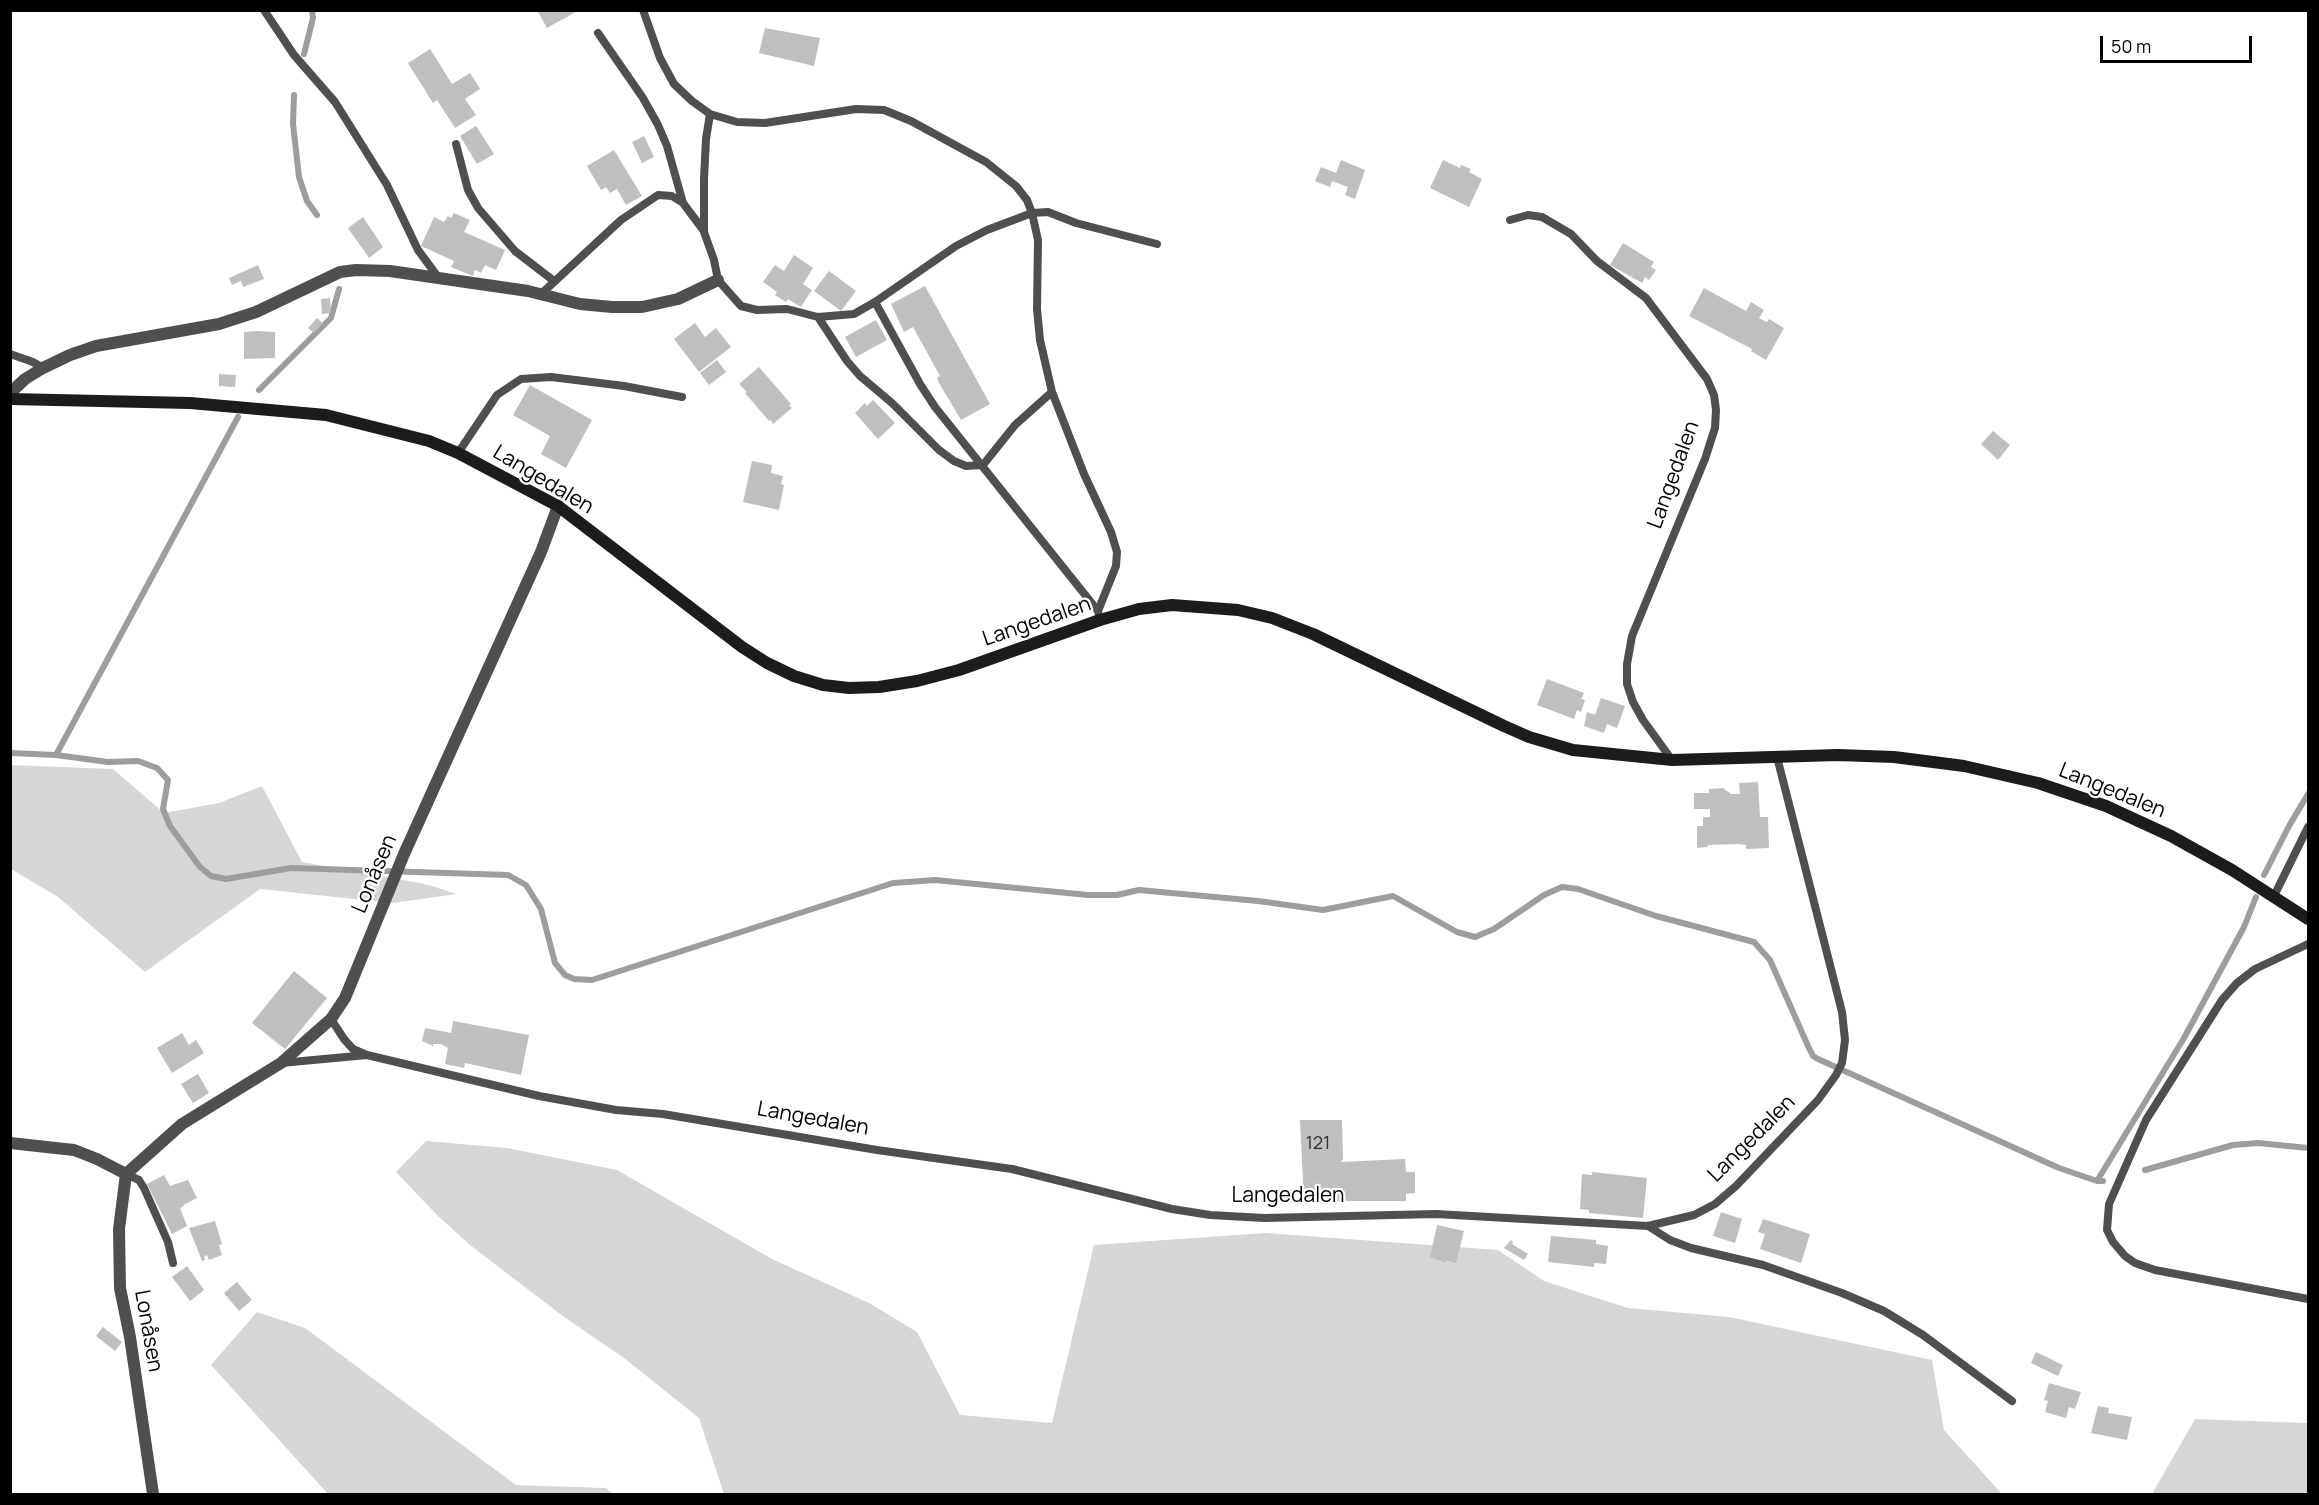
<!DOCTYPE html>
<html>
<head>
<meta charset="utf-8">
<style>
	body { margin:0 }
	#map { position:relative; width:2319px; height:1505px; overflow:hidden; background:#fff; font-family:Manrope,sans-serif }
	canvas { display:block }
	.frame { position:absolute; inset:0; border:12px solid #000; pointer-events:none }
	.scale { position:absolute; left:2100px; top:36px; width:152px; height:27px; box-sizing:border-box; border:3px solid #000; border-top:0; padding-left:8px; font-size:18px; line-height:21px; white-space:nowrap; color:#000; -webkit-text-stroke:4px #fff; paint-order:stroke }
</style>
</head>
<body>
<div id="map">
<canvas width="2319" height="1505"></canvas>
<div class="frame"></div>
<div class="scale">50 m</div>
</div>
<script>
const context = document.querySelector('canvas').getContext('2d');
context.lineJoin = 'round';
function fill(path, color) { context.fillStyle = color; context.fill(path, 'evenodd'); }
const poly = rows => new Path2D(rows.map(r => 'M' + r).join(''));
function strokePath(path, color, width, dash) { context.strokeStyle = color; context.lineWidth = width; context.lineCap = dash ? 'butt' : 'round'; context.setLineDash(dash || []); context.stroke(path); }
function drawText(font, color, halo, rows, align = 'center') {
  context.font = font + ' Manrope,sans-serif'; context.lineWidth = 4.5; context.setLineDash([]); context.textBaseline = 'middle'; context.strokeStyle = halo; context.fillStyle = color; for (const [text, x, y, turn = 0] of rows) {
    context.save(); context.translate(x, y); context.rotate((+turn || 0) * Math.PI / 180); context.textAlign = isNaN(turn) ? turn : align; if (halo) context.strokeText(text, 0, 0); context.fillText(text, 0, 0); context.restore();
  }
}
const green = poly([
	[11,765,113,769,164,813,219,803,262,786,302,862,425,884,457,894,393,903,260,889,145,972,58,897,11,869],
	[426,1141,507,1148,617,1170,772,1259,869,1303,917,1332,960,1415,1052,1423,1094,1245,1265,1233,1498,1250,1544,1281,1628,1308,1729,1317,1932,1360,1944,1430,2002,1494,724,1494,699,1418,624,1358,564,1317,470,1245,438,1216,396,1172],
	[257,1312,305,1328,516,1485,606,1488,613,1494,328,1494,211,1365],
	[2195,1419,2308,1423,2308,1494,2152,1494]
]);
const stream = poly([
	[304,54,313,18,312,10],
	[294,95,293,124,299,177,307,201,317,215],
	[259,390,331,318,339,289],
	[10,753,56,755,238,417],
	[56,755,108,762,138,761,157,768,168,780,163,809,170,826,200,867,211,876,226,879,291,868,508,875,526,885,541,909,555,963,565,975,574,979,592,980,893,883,935,880,1088,895,1117,895,1139,890,1258,901,1323,910,1393,896,1457,932,1475,937,1494,929,1544,895,1562,887,1578,889,1656,916,1754,942,1770,960,1808,1046,1813,1056,1818,1059,2059,1168,2097,1181,2103,1181],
	[2264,875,2289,826,2308,794],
	[2145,1170,2233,1145,2258,1143,2308,1148],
	[2097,1181,2184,1038,2244,927,2256,897]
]);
const building = poly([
	[537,10,579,10,547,28],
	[765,28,820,38,814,66,759,53],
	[430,49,452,84,470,73,480,89,465,99,476,115,455,128,437,100,433,103,408,63],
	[476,126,494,154,477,164,460,136],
	[644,136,654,157,642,163,632,142],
	[614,150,642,196,626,205,617,189,610,193,606,187,601,190,587,166],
	[1341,160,1365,170,1355,199,1345,195,1348,187,1332,181,1330,187,1315,181,1321,167,1336,173],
	[1443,160,1460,168,1461,165,1471,169,1469,172,1482,179,1469,207,1430,188],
	[454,213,470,220,464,232,505,250,496,270,485,265,481,273,475,270,473,276,451,267,454,261,421,246,434,217,444,222,448,216,451,218],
	[363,217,383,247,369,258,348,228],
	[1623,243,1654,262,1651,267,1656,270,1649,280,1645,277,1642,283,1610,265],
	[794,255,813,268,803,284,812,290,801,307,788,299,786,302,775,295,777,292,763,282,775,265,784,271],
	[258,265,264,279,243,287,241,281,232,285,229,278],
	[829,271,856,291,841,311,814,291],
	[925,286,990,404,961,420,939,383,937,378,940,376,913,327,904,332,891,304],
	[1704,288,1746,311,1751,302,1764,310,1759,318,1767,322,1769,319,1784,328,1766,360,1751,351,1752,349,1689,316],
	[330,298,331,313,322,314,321,299],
	[317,318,323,323,314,333,308,328],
	[876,320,887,340,856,357,845,337],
	[695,323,705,337,716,328,731,347,699,372,674,339],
	[257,331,275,332,275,358,244,359,244,332],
	[717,360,726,372,709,385,700,373],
	[759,367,791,404,789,405,792,408,773,424,771,420,769,421,745,393,747,392,739,384],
	[219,374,236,375,235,387,219,386],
	[530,385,592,420,566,468,541,454,550,436,513,415],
	[873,400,895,423,878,439,855,413,865,403,867,406],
	[1993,431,2010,445,1998,460,1981,444],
	[752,461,772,465,771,473,783,476,781,484,784,485,779,510,743,502],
	[1547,679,1584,693,1581,699,1585,700,1581,712,1577,710,1574,719,1537,705],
	[1601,698,1625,706,1617,728,1607,724,1604,733,1584,726,1587,712,1595,715],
	[1758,782,1760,817,1768,817,1769,848,1746,849,1746,845,1739,844,1708,845,1707,847,1697,848,1697,826,1703,826,1703,817,1710,817,1710,809,1694,809,1694,793,1709,793,1709,789,1723,788,1731,794,1740,794,1739,783],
	[294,971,327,998,285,1049,252,1023],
	[453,1021,529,1035,521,1075,465,1063,464,1068,445,1064,448,1048,441,1044,433,1044,433,1046,422,1041,425,1028,451,1033],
	[182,1033,189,1045,196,1040,204,1053,172,1073,157,1048],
	[198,1074,209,1093,193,1103,181,1084],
	[1300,1120,1342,1120,1343,1160,1340,1162,1405,1159,1406,1172,1415,1172,1415,1193,1406,1194,1406,1201,1304,1201],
	[1592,1172,1647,1178,1643,1218,1589,1213,1589,1210,1580,1209,1582,1174,1592,1175],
	[164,1175,170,1186,188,1180,197,1198,183,1205,184,1206,180,1208,187,1226,172,1234,147,1184],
	[1721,1212,1742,1219,1735,1243,1713,1236],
	[1763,1219,1810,1234,1801,1263,1760,1249,1765,1234,1758,1232],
	[215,1221,222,1244,219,1245,222,1255,209,1260,207,1255,204,1257,205,1260,202,1261,189,1228],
	[1437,1225,1464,1231,1456,1263,1446,1260,1446,1263,1430,1257],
	[1551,1236,1596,1240,1596,1244,1608,1246,1606,1264,1594,1263,1594,1267,1548,1262],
	[1511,1240,1513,1242,1512,1244,1528,1254,1524,1260,1504,1248],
	[187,1266,204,1290,190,1301,172,1277],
	[237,1282,252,1300,239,1311,224,1293],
	[103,1327,122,1342,115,1351,96,1336],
	[2036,1352,2063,1365,2058,1376,2031,1363],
	[2049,1383,2081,1392,2075,1409,2069,1407,2066,1418,2045,1412,2048,1401,2044,1400],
	[2098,1406,2109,1408,2108,1413,2132,1417,2127,1440,2091,1433]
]);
const lane = poly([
	[264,10,294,55,335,102,387,185,418,250,438,277],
	[643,10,660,58,674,84,692,101,710,114,706,139,704,179,704,232,714,260,718,280,741,306,757,310,787,309,818,317,854,314,875,302,956,246,987,230,1032,213,1048,212,1076,223,1157,244],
	[598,33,643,98,658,125,667,146,683,203],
	[710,114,737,122,765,123,856,109,884,110,911,121,986,162,1016,186,1027,200,1032,213,1038,240,1037,309,1040,340,1052,392,1084,474,1111,532,1117,552,1116,566,1098,611,1100,620],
	[456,144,468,190,478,208,515,251,554,281],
	[1510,220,1528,215,1542,217,1571,234,1597,261,1646,298,1707,379,1714,395,1716,410,1715,428,1705,459,1632,636,1627,664,1627,684,1633,702,1643,720,1672,760],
	[541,294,621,220,658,195,672,196,683,203,704,231],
	[875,302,920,384,935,407,1098,611],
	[818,317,847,361,860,376,892,403,939,450,954,461,966,466,983,465,1015,425,1052,392],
	[10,354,33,362,43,368],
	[458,453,497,395,521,379,551,377,624,386,682,397],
	[2274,896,2308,827],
	[2308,944,2255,969,2237,983,2222,1000,2146,1120,2109,1204,2107,1230,2113,1242,2125,1256,2135,1263,2155,1270,2308,1299],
	[331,1019,344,1039,353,1049,367,1055,539,1096,616,1110,663,1114,877,1150,1012,1169,1172,1209,1210,1215,1264,1218,1436,1214,1648,1226,1694,1215,1715,1204,1736,1186,1818,1100,1836,1075,1842,1063,1845,1040,1842,1012,1777,757],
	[281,1063,367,1055],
	[126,1174,139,1180,144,1188,168,1242,173,1263],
	[1648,1226,1670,1240,1691,1248,1763,1265,1842,1293,1884,1311,1923,1335,2012,1401]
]);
const street = poly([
	[10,393,25,379,43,368,70,355,96,346,219,324,256,312,340,272,356,270,390,271,528,291,580,304,612,307,642,307,678,299,718,280],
	[10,1143,74,1150,97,1159,126,1174],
	[153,1494,130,1337,120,1288,119,1229,126,1174,182,1124,281,1063,331,1019,345,998,404,854,541,552,558,506]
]);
const secondary = poly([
	[10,399,190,403,326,415,429,441,458,453,558,506,742,647,767,663,794,676,823,685,849,688,879,687,917,681,959,670,1100,620,1139,609,1172,605,1238,610,1272,618,1313,634,1504,726,1529,737,1573,750,1672,760,1838,755,1894,757,1964,766,2038,783,2106,806,2171,836,2232,870,2308,919]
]);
const numberNames = [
	["121",1318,1144]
];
const streetNames = [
	["Langedalen",1674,475,-70],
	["Langedalen",543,480,31],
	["Langedalen",1037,622,-19],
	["Langedalen",2112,791,22],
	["Lonåsen",375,874,-67],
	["Langedalen",813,1119,10],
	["Langedalen",1752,1139,-45],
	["Langedalen",1288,1196],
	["Lonåsen",148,1331,80]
];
fill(green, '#d6d6d6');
strokePath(stream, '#9d9d9d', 6);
fill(building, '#bfbfbf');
strokePath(lane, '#4f4f4f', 8);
strokePath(street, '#4f4f4f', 12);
strokePath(secondary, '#1c1c1c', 12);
drawText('18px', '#303030', null, numberNames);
drawText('21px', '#000', '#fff', streetNames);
</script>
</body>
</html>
